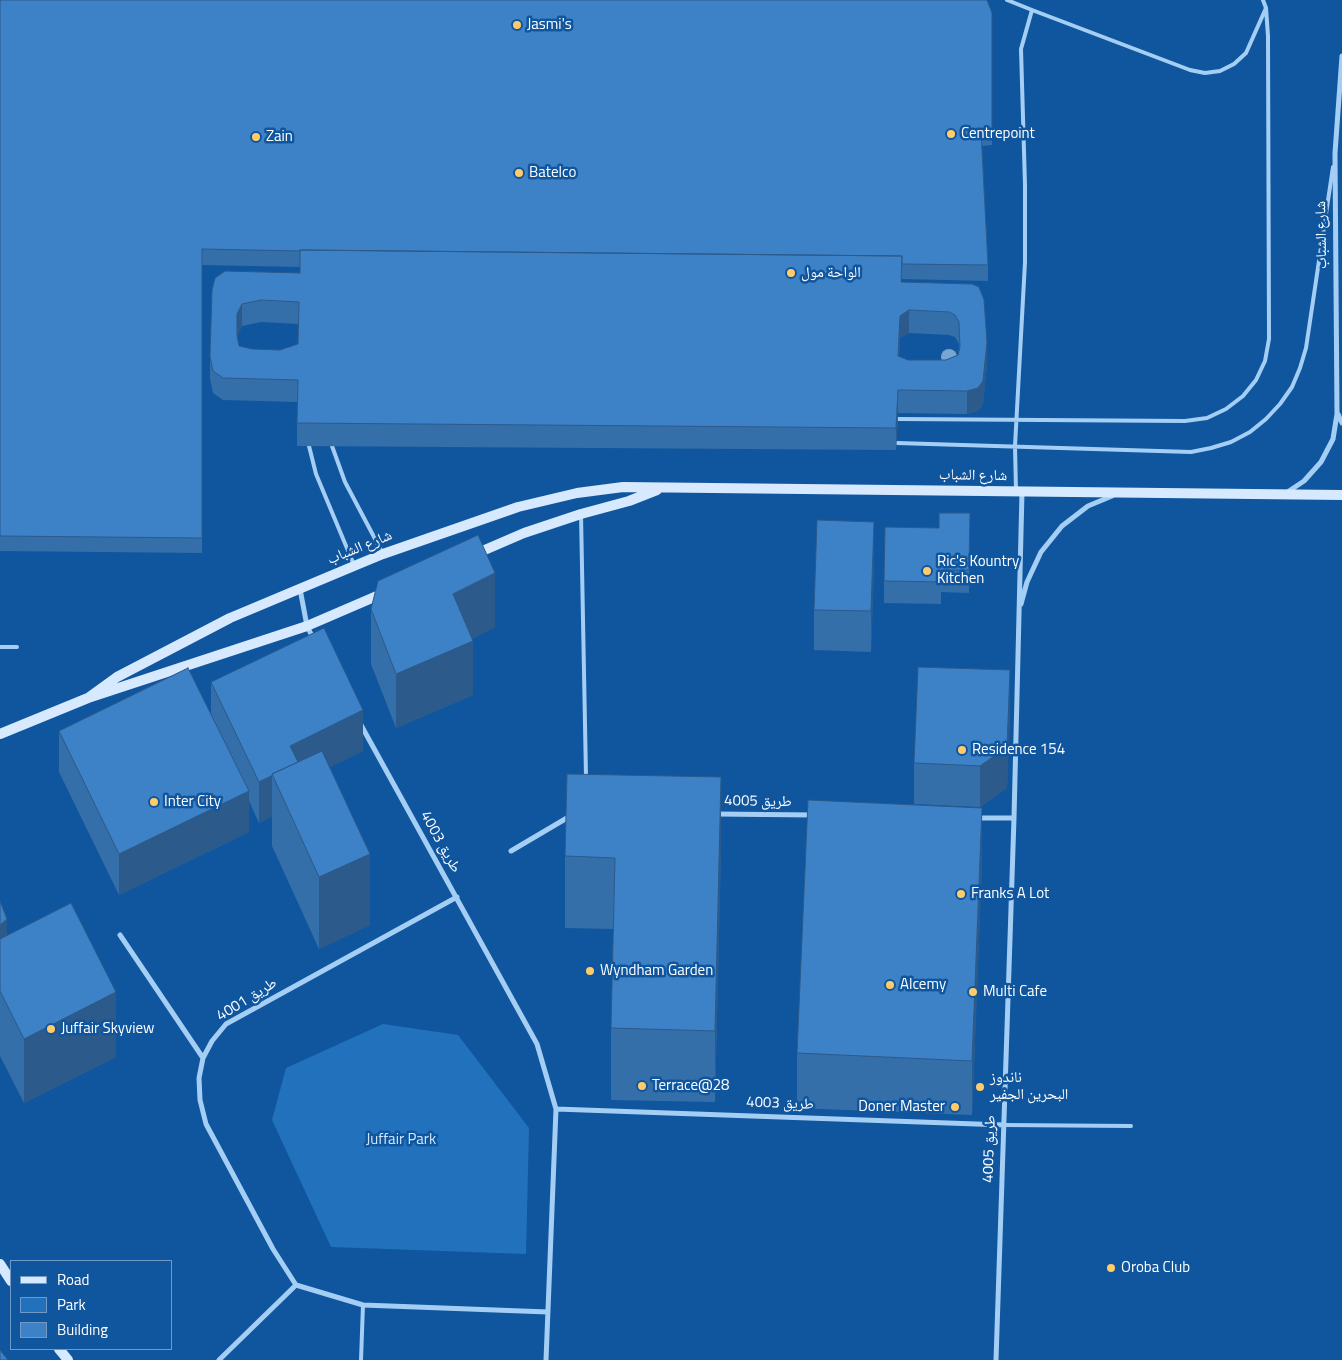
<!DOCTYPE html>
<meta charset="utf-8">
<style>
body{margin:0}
#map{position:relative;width:1342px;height:1360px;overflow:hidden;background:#10569e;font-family:"Titillium Web",sans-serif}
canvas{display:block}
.legend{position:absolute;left:10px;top:1260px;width:162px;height:90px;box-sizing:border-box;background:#10569e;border:1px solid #709ac5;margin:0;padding:6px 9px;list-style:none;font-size:15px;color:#fff}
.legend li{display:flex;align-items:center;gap:10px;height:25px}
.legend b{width:25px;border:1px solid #709ac5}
</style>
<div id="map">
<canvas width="1342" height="1360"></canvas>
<ul class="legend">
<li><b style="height:6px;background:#d6e9fe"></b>Road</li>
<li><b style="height:14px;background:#2271bc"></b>Park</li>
<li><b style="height:14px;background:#3d81c6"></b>Building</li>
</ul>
</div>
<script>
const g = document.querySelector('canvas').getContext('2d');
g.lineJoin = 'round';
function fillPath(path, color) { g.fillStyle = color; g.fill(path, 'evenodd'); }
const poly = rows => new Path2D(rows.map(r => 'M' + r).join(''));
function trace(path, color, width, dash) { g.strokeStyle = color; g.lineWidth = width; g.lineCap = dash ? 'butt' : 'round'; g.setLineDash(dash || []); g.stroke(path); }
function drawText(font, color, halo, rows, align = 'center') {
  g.font = font + ' "Titillium Web","Noto Naskh Arabic",sans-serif'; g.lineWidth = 5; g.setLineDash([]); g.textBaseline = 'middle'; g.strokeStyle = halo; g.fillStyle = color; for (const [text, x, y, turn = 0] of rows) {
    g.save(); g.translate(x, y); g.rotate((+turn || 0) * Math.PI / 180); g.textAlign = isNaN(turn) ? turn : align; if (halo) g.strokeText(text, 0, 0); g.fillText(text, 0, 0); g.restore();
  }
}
const green = poly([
 [383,1024,458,1035,529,1128,526,1254,331,1247,272,1120,286,1068]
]);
const lane = poly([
 [1007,0,1032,10],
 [898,419,1185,421,1207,418,1226,409,1243,396,1256,380,1265,361,1269,339,1268,36,1266,8,1263,0],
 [897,443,1191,452,1211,448,1231,442,1250,432,1266,419,1280,404,1292,387,1300,368,1306,348,1333,167],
 [309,446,316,474,354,565],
 [332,446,345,482,383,554],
 [1016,491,1015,446,1025,262,1025,185,1021,49,1032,10,1190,70,1205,73,1220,71,1234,64,1246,53,1266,8],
 [581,514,586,777],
 [0,647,17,647],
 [1004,1125,1131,1126],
 [361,1360,363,1305]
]);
const street = poly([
 [1338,414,1342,423],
 [1286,493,1304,481,1321,462,1333,439,1337,414,1335,153,1342,56],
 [300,589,307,626,313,638],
 [1021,604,1027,582,1041,552,1062,526,1088,506,1112,496],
 [361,725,537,1044,556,1109,546,1360],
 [715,814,814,815],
 [977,818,1014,818],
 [511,851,572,815],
 [457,897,226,1024,212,1041,203,1058,199,1078,200,1100,206,1124,273,1249,296,1285,363,1305,548,1312],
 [120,935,203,1058],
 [556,1109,1004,1125],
 [219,1360,296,1285],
 [996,1360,1014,818,1022,492]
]);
const secondary = poly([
 [473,555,524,533,581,514,629,501,657,490],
 [88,698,117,677,230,618,354,566,383,554,518,507,577,493,623,487,1342,495],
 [0,734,88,698,307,626,386,592],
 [0,1264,11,1281],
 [59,1349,68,1360]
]);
const trees = [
 [949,357]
];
const wall = poly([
 [0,0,992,13,992,145,982,146,988,265,988,281,902,279,901,282,972,284,987,364,983,404,978,411,967,414,898,413,896,450,297,446,297,402,223,400,213,393,210,379,210,357,212,290,300,273,300,267,202,265,202,553,0,551],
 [261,322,299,324,298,344,280,350,252,349,239,346,237,336,242,326],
 [909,333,949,335,955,337,959,344,959,348,958,355,946,360,908,360,899,356,900,338],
 [970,513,969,593,941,592,941,604,884,603,884,581,939,528],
 [874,563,871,652,814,650,814,610],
 [371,609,495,627,472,639,473,695,396,728,371,664],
 [211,682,363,751,330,767,370,925,319,949,272,846,272,816,259,823,249,801,249,832,119,895,59,772,59,731,211,715],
 [1010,711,1007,788,980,807,914,804,914,763],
 [721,849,715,1102,611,1100,611,1028,614,929,565,928,565,856],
 [982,862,972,1115,797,1108,797,1053],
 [0,901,7,935,116,1057,24,1103,0,1056]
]);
const shadedWall = poly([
 [242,304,242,326,237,337,237,314],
 [909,310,909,333,900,338,898,378,900,316],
 [987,342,987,364,983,404,978,411,967,414,967,391],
 [898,390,898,413,896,450,896,428],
 [874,522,874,563,871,652,871,611],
 [495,573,495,627,453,649,453,594],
 [473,641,473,695,396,728,396,674],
 [1010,670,1010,711,1007,788,980,807,980,766],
 [363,710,363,751,298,783,290,746],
 [272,775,272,816,259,823,259,782],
 [721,777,721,849,715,1102,715,1031],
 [249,791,249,832,119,895,119,854],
 [982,808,982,862,972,1115,972,1061],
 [370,854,370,925,319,949,319,877],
 [7,919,7,974,0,979,0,925],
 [116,992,116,1057,24,1103,24,1039]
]);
const building = poly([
 [0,0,987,0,992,13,992,129,981,131,988,265,902,264,902,256,300,250,300,251,202,249,202,538,0,536,0,0],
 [300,250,902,256,901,282,972,284,979,287,984,300,987,342,983,381,978,388,967,391,898,390,896,428,297,423,298,380,223,378,213,371,210,357,212,290,215,278,225,271,300,273,300,250],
 [261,300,299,302,298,344,280,350,252,349,239,346,237,336,237,314,242,304,261,300],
 [909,310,949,312,955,315,959,322,960,347,958,355,946,360,908,360,898,356,900,316,909,310],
 [939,513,970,513,969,570,941,570,941,582,884,581,885,527,939,528,939,513],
 [817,520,874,522,871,611,814,610,817,520],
 [478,535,495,573,453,594,473,641,396,674,371,609,378,581,478,535],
 [324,628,363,710,290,746,298,762,272,774,273,775,259,782,211,682,324,628],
 [918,667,1010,670,1007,747,980,766,914,763,918,667],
 [188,668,249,791,119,854,59,731,188,668],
 [322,751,370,854,319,877,272,774,322,751],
 [567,774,721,777,715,1031,611,1028,615,858,565,856,567,774],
 [808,800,982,808,972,1061,797,1053,808,800],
 [0,901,7,919,0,925,0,901],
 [71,903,116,992,24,1039,0,991,0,939,71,903],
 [0,1350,8,1360,0,1360,0,1350]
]);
const markers = [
 [517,25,5,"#ffcc69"],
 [951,134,5,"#ffcc69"],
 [256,137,5,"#ffcc69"],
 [519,173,5,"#ffcc69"],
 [791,273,5,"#ffcc69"],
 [927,571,5,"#ffcc69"],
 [962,750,5,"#ffcc69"],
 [154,802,5,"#ffcc69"],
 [961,894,5,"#ffcc69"],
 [590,971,5,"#ffcc69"],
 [890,985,5,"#ffcc69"],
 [973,992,5,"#ffcc69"],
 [51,1029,5,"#ffcc69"],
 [642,1086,5,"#ffcc69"],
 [980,1087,5,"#ffcc69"],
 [955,1107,5,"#ffcc69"],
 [1111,1268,5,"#ffcc69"]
];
const poiNames = [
 ["Jasmi's",527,25],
 ["Centrepoint",961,134],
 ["Zain",266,137],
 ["Batelco",529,173],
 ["الواحة مول",801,273],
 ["Ric's Kountry",937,562],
 ["Kitchen",937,579],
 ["Residence 154",972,750],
 ["Inter City",164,802],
 ["Franks A Lot",971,894],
 ["Wyndham Garden",600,971],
 ["Alcemy",900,985],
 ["Multi Cafe",983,992],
 ["Juffair Skyview",61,1029],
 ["ناندوز",990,1078],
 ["البحرين الجفير",990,1095],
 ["Terrace@28",652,1086],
 ["Doner Master",945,1107,"right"],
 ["Oroba Club",1121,1268]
];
const streetNames = [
 ["شارع الشباب",1322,235,-91],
 ["شارع الشباب",973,476,1],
 ["شارع الشباب",360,548,-22],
 ["طريق 4005",758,802,1],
 ["طريق 4003",440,842,61],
 ["طريق 4001",247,1000,-32],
 ["طريق 4003",780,1104,2],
 ["طريق 4005",990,1149,-88]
];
const parkNames = [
 ["Juffair Park",401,1140]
];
fillPath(green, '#2271bc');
trace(lane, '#a5cef5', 4);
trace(street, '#a5cef5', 5);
trace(secondary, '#d6e9fe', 10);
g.fillStyle = '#78a6d3';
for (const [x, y] of trees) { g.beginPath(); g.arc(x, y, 8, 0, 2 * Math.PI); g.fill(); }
fillPath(wall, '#346faa');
fillPath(shadedWall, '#2b5a8b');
fillPath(building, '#3d81c6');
trace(building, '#2b5a8b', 1);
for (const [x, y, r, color] of markers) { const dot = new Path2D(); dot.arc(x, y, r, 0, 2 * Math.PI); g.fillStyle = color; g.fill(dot); trace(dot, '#10569e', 2); }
drawText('15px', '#fff', '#10569e', poiNames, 'left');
drawText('15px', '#fff', '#10569e', streetNames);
drawText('15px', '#cee7fe', '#10569e', parkNames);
</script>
